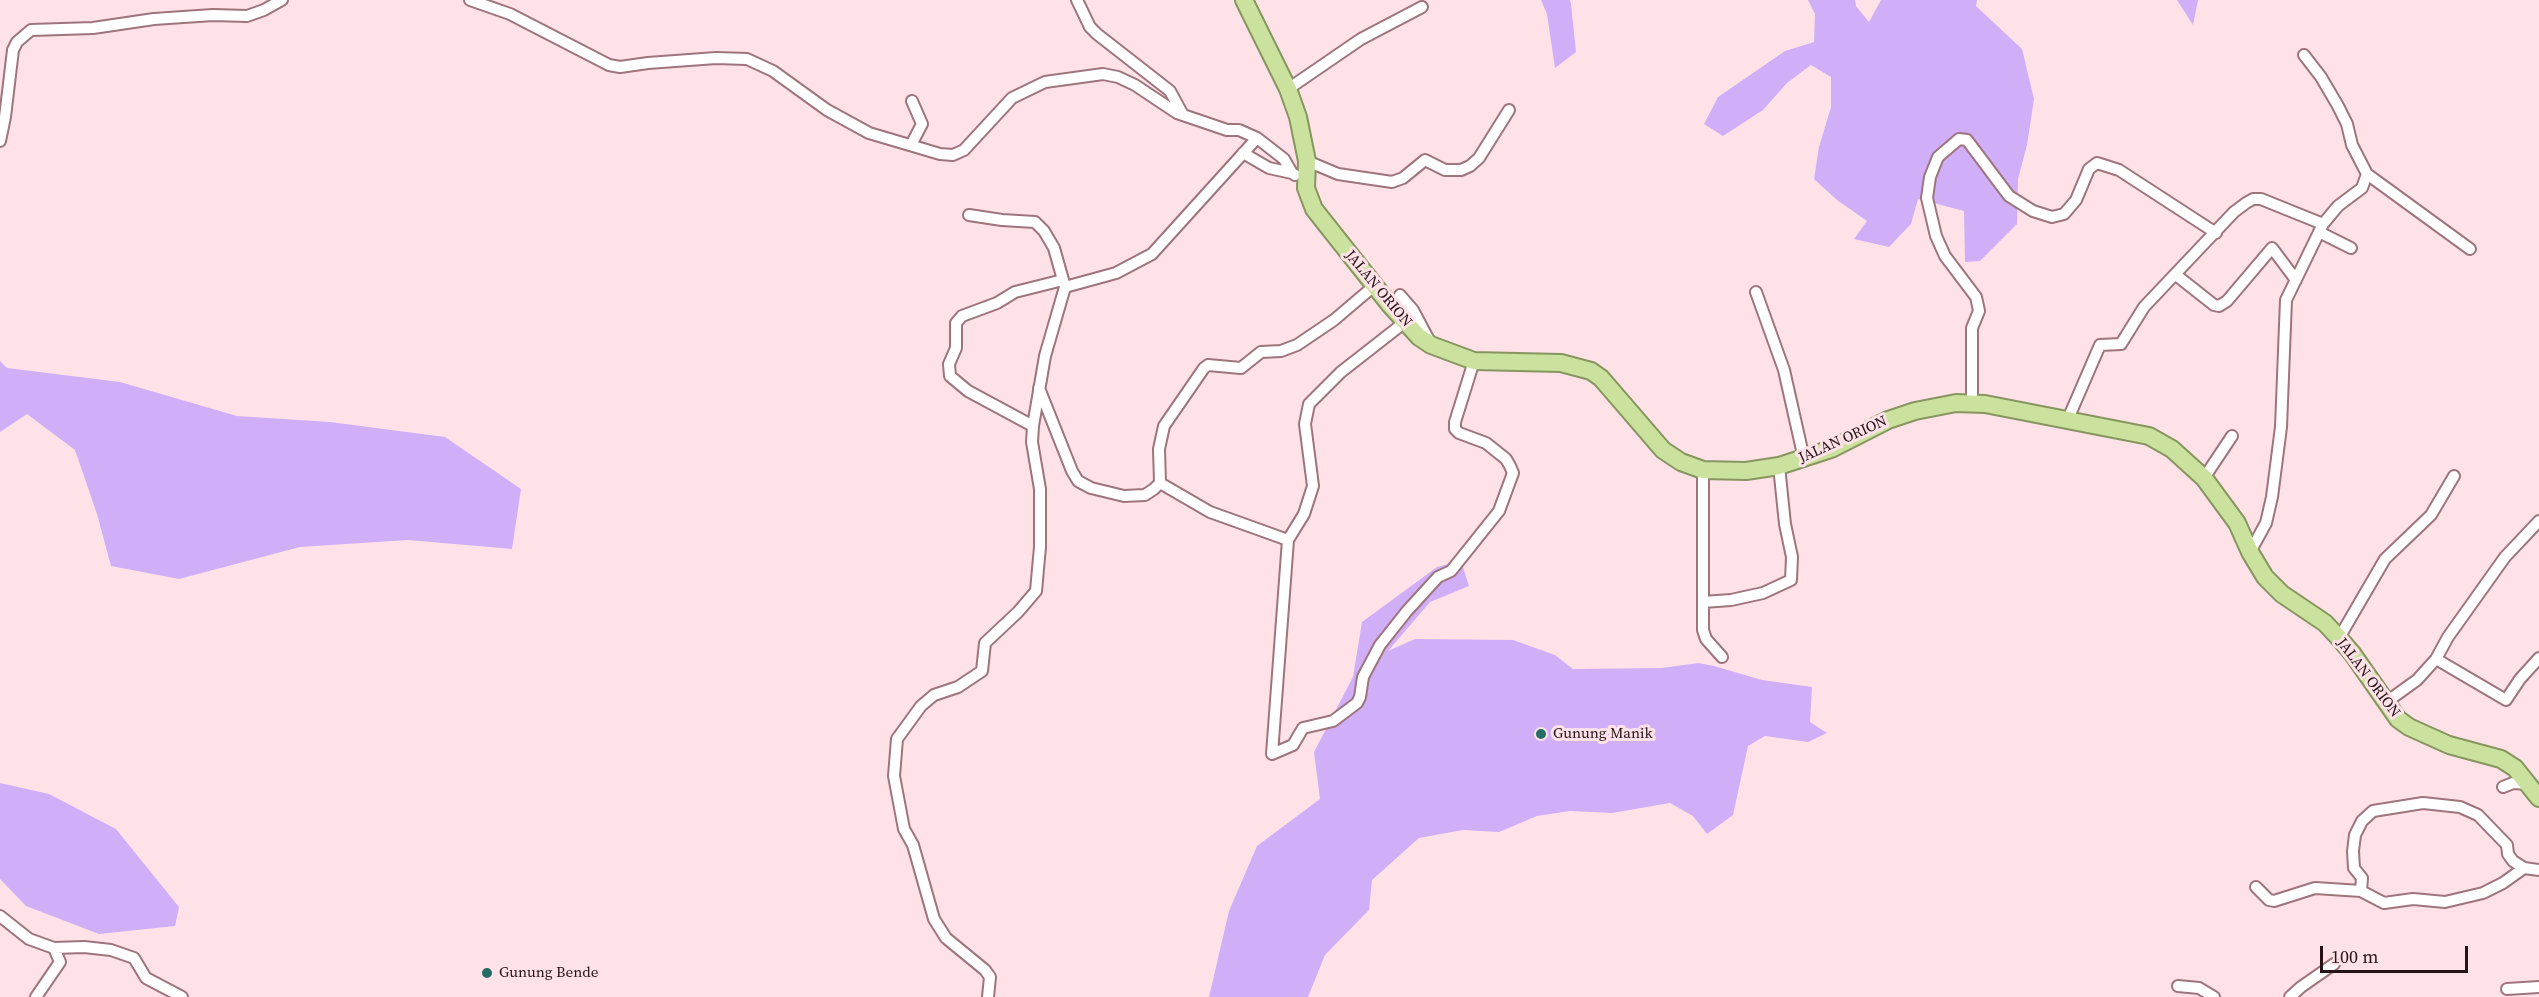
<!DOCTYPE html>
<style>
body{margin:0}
#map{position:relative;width:2539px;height:997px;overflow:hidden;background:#ffe2e7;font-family:"Source Serif 4",serif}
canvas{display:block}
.scale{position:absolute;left:2320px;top:946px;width:148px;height:27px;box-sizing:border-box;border:3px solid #241418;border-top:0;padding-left:8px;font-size:18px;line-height:21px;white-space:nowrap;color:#241418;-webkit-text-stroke:4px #ffe2e7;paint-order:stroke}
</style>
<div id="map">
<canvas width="2539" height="997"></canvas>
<div class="scale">100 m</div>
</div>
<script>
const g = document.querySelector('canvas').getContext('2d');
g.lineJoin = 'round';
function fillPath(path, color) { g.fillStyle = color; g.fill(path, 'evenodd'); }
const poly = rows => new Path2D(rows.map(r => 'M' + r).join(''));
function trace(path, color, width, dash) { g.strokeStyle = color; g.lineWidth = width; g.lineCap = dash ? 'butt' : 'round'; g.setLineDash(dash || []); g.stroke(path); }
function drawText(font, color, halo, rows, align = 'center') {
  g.font = font + ' "Source Serif 4",serif'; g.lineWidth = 6; g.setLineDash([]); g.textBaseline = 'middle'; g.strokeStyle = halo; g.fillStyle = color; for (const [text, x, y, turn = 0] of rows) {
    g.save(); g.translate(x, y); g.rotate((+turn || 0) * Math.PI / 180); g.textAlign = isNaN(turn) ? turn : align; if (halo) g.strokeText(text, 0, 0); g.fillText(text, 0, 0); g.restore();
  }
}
const green = poly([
 [1541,0,1570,0,1571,4,1576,52,1555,68,1547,14],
 [1808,0,1855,0,1856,6,1869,22,1881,0,1977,0,1976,6,2022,49,2034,99,2027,145,2018,179,2017,224,1980,261,1965,262,1964,211,1918,199,1911,224,1889,247,1854,239,1867,221,1837,200,1814,179,1819,147,1831,107,1831,77,1811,65,1787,83,1763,110,1723,136,1704,124,1718,97,1785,51,1814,42,1815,14],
 [2177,0,2198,0,2193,25],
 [0,361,7,368,120,382,237,416,330,422,445,437,521,489,512,549,408,540,300,547,179,579,111,566,97,514,75,450,27,414,0,432],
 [1461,561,1469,586,1430,602,1388,651,1415,639,1513,640,1555,655,1573,669,1662,668,1698,663,1714,666,1762,680,1812,687,1810,722,1827,733,1808,742,1765,736,1748,746,1733,815,1707,834,1693,816,1670,803,1612,813,1570,811,1537,816,1499,832,1463,830,1419,838,1372,880,1369,910,1325,955,1308,997,1209,997,1229,911,1257,846,1320,799,1314,752,1353,677,1362,622,1437,567],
 [0,783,49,794,116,829,179,907,175,926,99,934,26,906,0,879]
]);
const minor = poly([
 [470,0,510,14,609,65,620,67,648,63,716,58,747,59,773,71,827,110,869,133,940,154,953,155,964,150,1012,98,1045,82,1103,74,1118,77,1135,85,1177,113,1227,130,1239,130,1257,138,1284,159,1292,173],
 [1077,0,1090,27,1097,34,1170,91,1183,115],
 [2304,55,2321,77,2338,106,2347,124,2352,145,2367,174,2470,249],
 [1288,89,1361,39,1422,7],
 [0,141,5,117,13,50,17,42,31,30,93,28,154,19,213,15,247,16,264,10,282,0],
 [911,145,922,124,912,101],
 [1243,153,1269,168,1292,173,1295,175],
 [1307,161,1338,174,1392,182,1403,178,1425,160,1445,170,1461,170,1470,166,1479,158,1509,110],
 [969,215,1002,220,1035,222,1044,231,1054,248,1065,287],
 [2319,232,2351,248],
 [2176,275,2214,305,2219,306,2227,301,2272,248,2296,280],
 [1756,292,1784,370,1804,459],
 [1400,295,1413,310,1430,342],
 [1405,322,1341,372,1309,404,1305,424,1313,486,1304,514,1288,540,1272,754,1293,745,1303,728,1333,721,1357,703,1360,697,1363,677,1380,645,1407,611,1438,577,1451,571,1499,511,1513,473,1510,466,1506,459,1486,443,1459,433,1455,429,1455,422,1474,361],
 [1039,388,1072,471,1078,481,1091,488,1124,496,1145,495,1154,489,1160,483,1159,449,1164,426,1204,368,1208,365,1241,368,1261,352,1281,351,1297,345,1334,320,1374,286],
 [1972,403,1972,328,1979,311,1978,306,1976,297,1945,256,1936,236,1927,198,1930,177,1938,157,1959,139,1967,140,2009,196,2033,211,2052,217,2064,214,2076,200,2089,169,2097,163,2119,170,2216,233],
 [2068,419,2100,345,2121,344,2144,307,2234,212,2246,203,2253,199,2261,199,2323,224],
 [1033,426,968,391,950,376,949,364,956,348,956,323,962,316,997,303,1015,292,1063,280],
 [1703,470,1703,630,1706,639,1722,657],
 [2204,478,2232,436],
 [1160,483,1210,512,1288,540],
 [2250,552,2266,523,2272,497,2281,427,2286,300,2323,224,2338,206,2362,188,2367,174],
 [1703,602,1731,600,1763,593,1791,580,1792,557,1785,524,1779,466],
 [2339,638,2385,559,2431,515,2454,476],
 [2436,659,2506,700,2520,679,2539,658],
 [2385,703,2417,680,2436,659,2448,637,2505,557,2539,521],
 [2503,787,2513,783,2528,784],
 [2256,887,2269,900,2274,901,2315,888,2361,891,2384,903,2413,899,2445,902,2483,893,2503,883,2524,868],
 [2361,891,2362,878,2354,868,2353,851,2355,835,2362,821,2373,811,2423,803,2460,807,2478,815,2507,845,2508,854,2513,861,2524,868,2539,870],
 [0,916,29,939,54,948,84,947,111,950,134,958,146,978,182,997],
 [2178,986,2199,988,2214,997],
 [2507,989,2539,987],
 [36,997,60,962,54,948],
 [988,997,990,977,985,970,946,938,934,919,913,845,904,829,894,776,897,739,921,706,934,695,958,687,982,671,985,643,1018,612,1036,591,1040,547,1040,489,1032,442,1033,426,1045,356,1065,287,1116,273,1152,254,1257,138],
 [2290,997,2301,987,2334,964]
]);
const trunk = poly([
 [1244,0,1288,89,1298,117,1307,161,1306,188,1314,209,1390,305,1419,337,1431,345,1474,361,1561,363,1591,371,1601,378,1663,450,1681,462,1703,470,1746,471,1779,466,1831,449,1888,420,1915,411,1956,403,1985,404,2149,436,2172,449,2204,478,2237,523,2250,552,2265,577,2282,594,2325,623,2339,638,2352,653,2398,719,2409,727,2449,745,2501,759,2515,768,2539,798]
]);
const markers = [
 [1541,734,6,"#246c64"],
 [487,973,6,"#246c64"]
];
const streetNames = [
 ["JALAN ORION",1378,289,50],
 ["JALAN ORION",1843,440,-24],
 ["JALAN ORION",2368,678,53]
];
const poiNames = [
 ["Gunung Manik",1553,734],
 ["Gunung Bende",499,973]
];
fillPath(green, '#d0aff8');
trace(minor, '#9e747d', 14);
trace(trunk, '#879560', 20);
trace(minor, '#fff', 10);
trace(trunk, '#cae29e', 16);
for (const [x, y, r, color] of markers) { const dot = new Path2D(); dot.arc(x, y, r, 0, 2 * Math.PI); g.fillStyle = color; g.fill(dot); trace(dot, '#ffe2e7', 2); }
drawText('15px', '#241418', '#ffe2e7', streetNames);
drawText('15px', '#241418', '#ffe2e7', poiNames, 'left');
</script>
